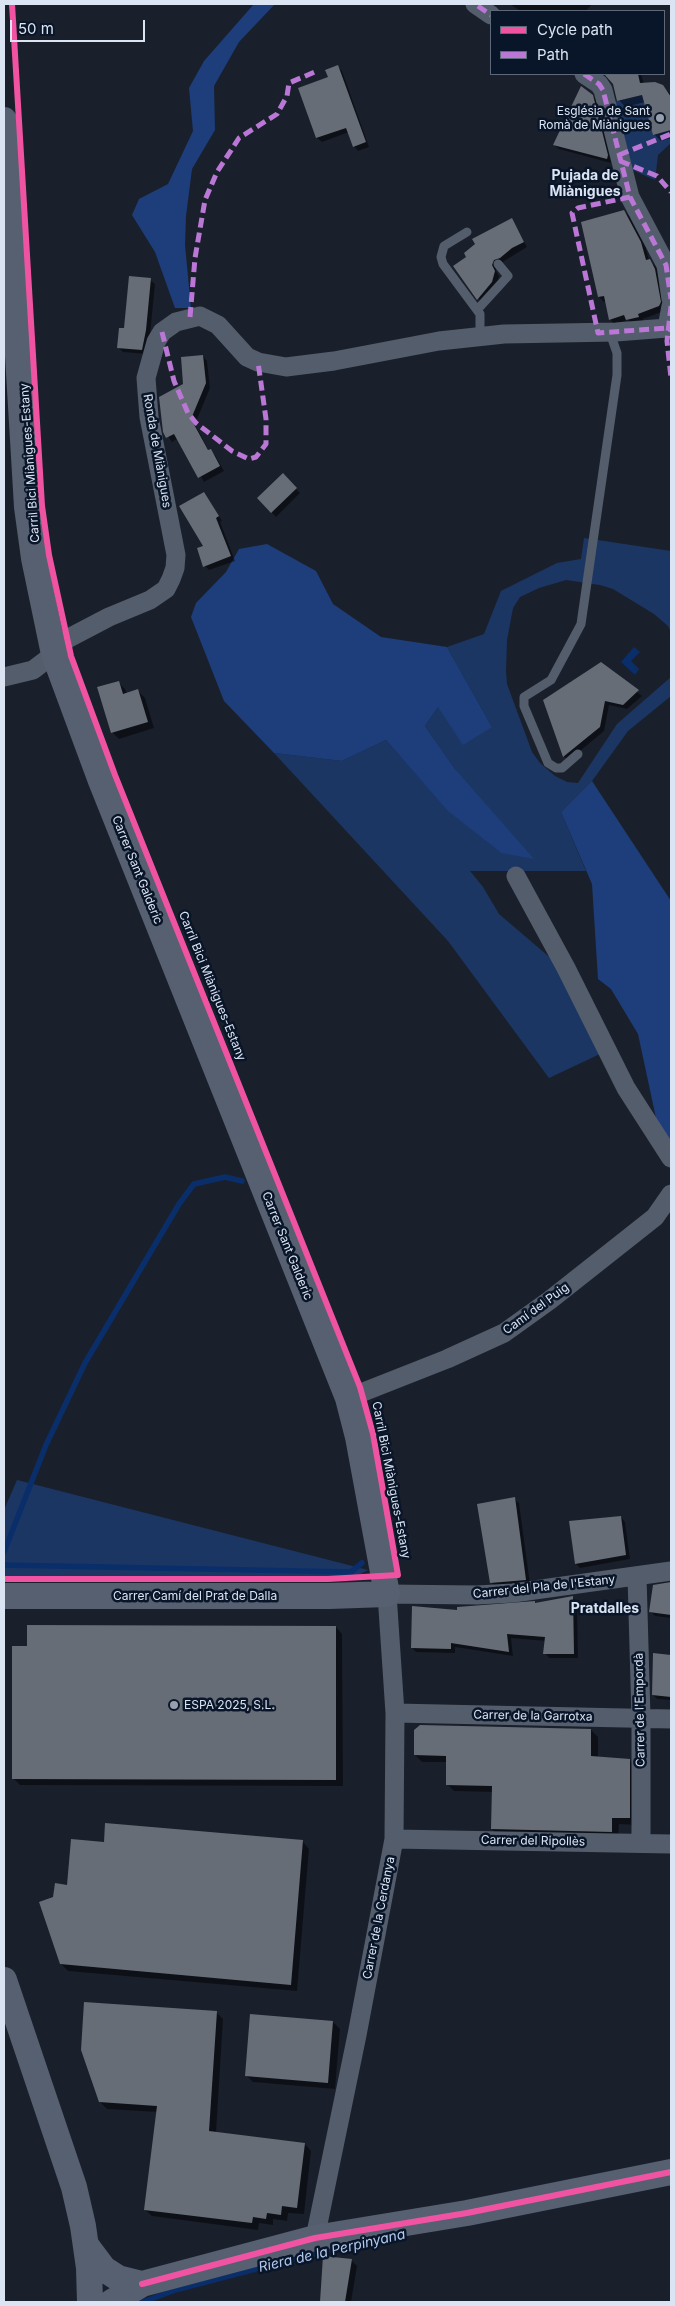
<!DOCTYPE html>
<meta charset="utf-8">
<style>
body{margin:0}
#map{position:relative;width:675px;height:2306px;overflow:hidden;background:#1a202b;font-family:Inter,sans-serif}
canvas{display:block}
.frame{position:absolute;inset:0;border:5px solid #dbe4f3;pointer-events:none}
.legend{position:absolute;left:490px;top:10px;width:175px;height:65px;box-sizing:border-box;background:#091528;border:1px solid #5d6879;margin:0;padding:6px 9px;list-style:none;font-size:15px;color:#dbe4f3}
.legend li{display:flex;align-items:center;gap:10px;height:25px}
.legend b{width:25px;border:1px solid #5d6879}
.scale{position:absolute;left:10px;top:20px;width:135px;height:22px;box-sizing:border-box;border:2px solid #dbe4f3;border-top:0;padding-left:6px;font-size:15px;line-height:18px;white-space:nowrap;color:#dbe4f3;-webkit-text-stroke:4px #091528;paint-order:stroke}
</style>
<div id="map">
<canvas width="675" height="2306"></canvas>
<div class="frame"></div>
<ul class="legend">
<li><b style="height:6px;background:#f153a3"></b>Cycle path</li>
<li><b style="height:6px;background:#ba77d6"></b>Path</li>
</ul>
<div class="scale">50 m</div>
</div>
<script>
const g = document.querySelector('canvas').getContext('2d');
g.lineJoin = 'round';
function fillPath(path, color) { g.fillStyle = color; g.fill(path, 'evenodd'); }
const poly = rows => new Path2D(rows.map(r => 'M' + r).join(''));
function trace(path, color, width, dash) { g.strokeStyle = color; g.lineWidth = width; g.lineCap = dash ? 'butt' : 'round'; g.setLineDash(dash || []); g.stroke(path); }
function drawText(font, color, halo, rows, align = 'center') {
  g.font = font + ' Inter,sans-serif'; g.lineWidth = 5; g.setLineDash([]); g.textBaseline = 'middle'; g.strokeStyle = halo; g.fillStyle = color; for (const [text, x, y, turn = 0] of rows) {
    g.save(); g.translate(x, y); g.rotate((+turn || 0) * Math.PI / 180); g.textAlign = isNaN(turn) ? turn : align; if (halo) g.strokeText(text, 0, 0); g.fillText(text, 0, 0); g.restore();
  }
}
const green = poly([
 [642,95,653,134,671,130,671,143,658,155,655,180,626,167,609,103],
 [584,538,671,551,671,632,668,626,654,614,613,589,600,585,566,580,539,588,520,597,513,608,507,640,506,671,507,684,532,752,540,763,555,776,567,782,578,783,617,724,671,677,671,696,628,731,592,781,561,812,586,871,470,871,483,887,499,914,554,961,600,1054,549,1078,448,941,274,753,342,761,386,740,449,811,501,853,455,769,425,726,438,707,492,727,447,647,484,634,501,591,557,563,581,559],
 [17,1480,368,1570,352,1579,4,1578,4,1510]
]);
const forest = poly([
 [254,4,275,4,239,42,214,86,215,130,192,169,186,216,185,245,191,308,175,308,155,252,132,215,139,199,168,184,193,131,189,88,204,61],
 [267,544,316,571,333,604,381,637,447,647,492,727,463,745,438,707,425,726,455,769,534,859,501,853,448,811,386,740,342,761,274,753,224,701,191,617,196,603,226,572,239,549],
 [592,781,671,901,671,1158,659,1132,638,1034,611,989,598,979,592,884,561,812]
]);
const water = poly([
 [634,647,640,652,631,661,639,669,635,675,621,662]
]);
const shadow = poly([
 [510,4,592,4,586,11,520,11],
 [337,66,342,71,369,147,358,151,354,146,349,132,322,142,317,138,299,88,329,78],
 [604,74,641,74,644,84,662,86,671,94,671,138,661,141,654,134,645,102,625,107,619,100,613,83],
 [592,96,597,100,611,163,559,149,554,145],
 [624,212,629,216,646,248,649,261,655,266,660,275,664,311,643,319,643,321,632,324,628,320,614,324,610,319,606,301,604,302,599,297],
 [512,220,527,247,496,266,496,271,499,276,496,287,482,303,455,266],
 [150,280,155,284,150,335,146,354,123,352,118,347],
 [203,356,207,361,210,388,195,424,209,451,215,455,224,471,204,482,178,438,172,442,165,432,184,385],
 [283,475,300,493,276,517,258,498],
 [204,493,222,521,220,522,235,561,209,570,205,566],
 [601,664,642,696,627,709,609,705,604,731,568,761,564,756,544,700],
 [118,682,125,689,127,694,138,691,145,698,154,728,119,739,112,732],
 [514,1499,519,1503,530,1584,496,1587,491,1582],
 [621,1517,625,1522,630,1559,580,1568,576,1564],
 [671,1582,671,1618,655,1616,651,1612,654,1586],
 [572,1597,577,1602,578,1658,549,1658,545,1653,546,1641,511,1638,513,1656,455,1647,455,1653,416,1652,412,1648,458,1612,536,1604],
 [336,1627,342,1634,343,1786,20,1785,13,1778],
 [654,1654,671,1657,671,1700,657,1699,653,1695],
 [591,1730,598,1737,598,1758,629,1760,636,1767,636,1825,619,1824,618,1838,499,1836,492,1829,493,1792,454,1791,447,1784,448,1762,422,1762,415,1755],
 [303,1842,309,1849,297,1991,68,1971,61,1964,54,1898,68,1886],
 [216,2012,223,2019,216,2133,305,2144,311,2151,304,2214,288,2213,287,2221,273,2219,273,2225,259,2223,258,2230,152,2216,145,2210,157,2112,107,2109,100,2102],
 [333,2022,340,2029,335,2089,253,2082,246,2075],
 [324,2258,351,2260,357,2266,351,2302,321,2302]
]);
const stream = poly([
 [4,1552,46,1445,85,1363,179,1204,194,1184,225,1177,242,1181],
 [4,1565,351,1572,362,1563],
 [143,2302,175,2290,340,2247]
]);
const building = poly([
 [338,65,366,142,353,147,346,128,316,138,298,88,328,77,325,70],
 [604,74,638,74,640,83,655,82,663,85,671,97,671,130,653,135,642,95,617,101,613,84],
 [581,86,593,95,608,155,607,159,553,145],
 [624,210,641,242,646,260,650,259,655,269,661,302,659,306,638,314,639,317,626,320,624,315,609,320,604,296,598,297,581,222],
 [512,218,524,242,512,248,500,258,494,260,492,265,495,271,492,282,477,300,453,266,466,257,464,253,475,244,472,239],
 [129,276,151,278,146,330,142,350,117,348,119,328,124,328],
 [203,355,206,383,191,419,208,450,211,449,220,466,198,478,174,434,166,438,163,432,159,397,183,384,181,357],
 [283,473,297,488,271,513,257,498],
 [204,492,219,516,216,518,231,556,203,567,197,548,203,546,179,506],
 [601,662,639,690,623,705,605,701,600,727,563,757,543,700],
 [119,681,123,694,138,689,148,722,111,733,97,687],
 [515,1497,526,1580,490,1583,477,1504],
 [621,1516,626,1555,575,1564,569,1521],
 [671,1582,671,1615,649,1612,653,1585],
 [573,1596,574,1654,543,1654,545,1637,507,1634,509,1652,451,1643,451,1649,411,1648,412,1606,457,1610,457,1607,535,1601,535,1603],
 [27,1625,336,1626,336,1780,12,1779,12,1646,27,1646],
 [653,1653,671,1655,671,1697,652,1695],
 [420,1725,591,1729,591,1756,630,1759,630,1818,612,1818,612,1832,491,1829,492,1786,446,1785,446,1756,414,1755,414,1730],
 [105,1823,303,1840,291,1985,60,1964,39,1902,53,1897,55,1883,67,1885,71,1839,104,1842],
 [84,2002,217,2011,209,2131,305,2143,297,2208,282,2206,281,2215,267,2213,266,2219,253,2217,252,2223,144,2210,157,2106,99,2102,81,2050],
 [250,2014,333,2021,328,2083,245,2076],
 [323,2256,352,2259,345,2302,320,2302]
]);
const lane = poly([
 [467,232,444,246,441,257,443,264,480,314,480,336],
 [477,310,508,276,498,264],
 [578,754,562,768,556,768,548,763,524,706,524,697,551,680,581,624,617,375,617,353,610,333]
]);
const street = poly([
 [475,4,491,15],
 [584,74,599,84,603,90,630,197,666,265,671,299],
 [4,677,33,670,54,654,67,639,109,617,150,600,166,589,171,579,175,568,176,555,149,417,146,378,156,342,162,332,176,322,200,316,218,325,247,357,258,362,286,367,334,361,439,341,504,334,616,332,667,328,671,306],
 [516,876,566,968,626,1088,671,1158],
 [348,1398,447,1359,504,1333,550,1300,655,1217,671,1194],
 [637,1576,641,1718,641,1843],
 [395,1713,671,1719],
 [394,1839,671,1844],
 [315,2238,357,2035,394,1839,395,1713,387,1594,477,1595,513,1593,671,1571]
]);
const secondary = poly([
 [4,120,27,507,34,558,54,654,101,781,348,1398,358,1437,387,1594,329,1596,4,1596],
 [4,1980,74,2187,83,2226,89,2268,90,2302],
 [86,2245,104,2269,118,2278,142,2284],
 [112,2302,142,2284,315,2238,467,2213,671,2172]
]);
const quiet = poly([
 [478,6,491,15],
 [584,74,599,84,603,90,630,197,666,265,671,299],
 [619,155,671,134],
 [620,161,657,176,671,192],
 [630,197,578,208,572,213,598,333,667,328,671,330],
 [671,306,667,341,671,378],
 [190,317,195,258,205,200,217,172,239,138,277,114,287,96,289,83,317,71],
 [162,332,174,381,188,413,196,423,232,451,249,459,256,457,266,444,266,419,258,362]
]);
const cycleway = poly([
 [4,1579,328,1579,398,1575,373,1434,360,1387,115,775,71,656,49,555,42,506,12,4],
 [142,2284,315,2238,467,2213,671,2172]
]);
const markers = [
 [660,118,5,"#979fad"],
 [174,1705,5,"#979fad"]
];
const poiNames = [
 ["Església de Sant",650,111],
 ["Romà de Miànigues",650,125],
 ["ESPA 2025, S.L.",184,1705,"left"]
];
const streetNames = [
 ["Ronda de Miànigues",157,451,80],
 ["Carril Bici Miànigues-Estany",30,463,-94],
 ["Carrer Sant Galderic",137,870,68],
 ["Carril Bici Miànigues-Estany",212,986,68],
 ["Carrer Sant Galderic",287,1246,68],
 ["Camí del Puig",536,1309,-36],
 ["Carril Bici Miànigues-Estany",391,1480,79],
 ["Carrer del Pla de l'Estany",544,1587,-6],
 ["Carrer Camí del Prat de Dalla",195,1596],
 ["Carrer de l'Empordà",640,1710,-91],
 ["Carrer de la Garrotxa",533,1716,1],
 ["Carrer del Ripollès",533,1841,1],
 ["Carrer de la Cerdanya",379,1918,-79]
];
const neighbourhoodNames = [
 ["Pujada de",585,176],
 ["Miànigues",585,192],
 ["Pratdalles",605,1609]
];
const waterNames = [
 ["Riera de la Perpinyana",332,2251,-13]
];
fillPath(green, '#1c3664');
fillPath(forest, '#1d3e7a');
fillPath(water, '#0a2e6a');
fillPath(shadow, '#0007');
trace(stream, '#0a2e6a', 5.5);
fillPath(building, '#676d77');
trace(lane, '#545d6c', 9);
trace(street, '#545d6c', 19);
trace(secondary, '#566071', 26);
trace(quiet, '#ba77d6', 5, [10, 5]);
trace(cycleway, '#f153a3', 6);
for (const [x, y, r, color] of markers) { const dot = new Path2D(); dot.arc(x, y, r, 0, 2 * Math.PI); g.fillStyle = color; g.fill(dot); trace(dot, '#091528', 2); }
drawText('12px', '#dbe4f3', '#091528', poiNames, 'right');
drawText('12px', '#dbe4f3', '#091528', streetNames);
drawText('bold 14px', '#dbe4f3', '#091528', neighbourhoodNames);
drawText('italic 14px', '#b2caf0', '#091528', waterNames);
</script>
